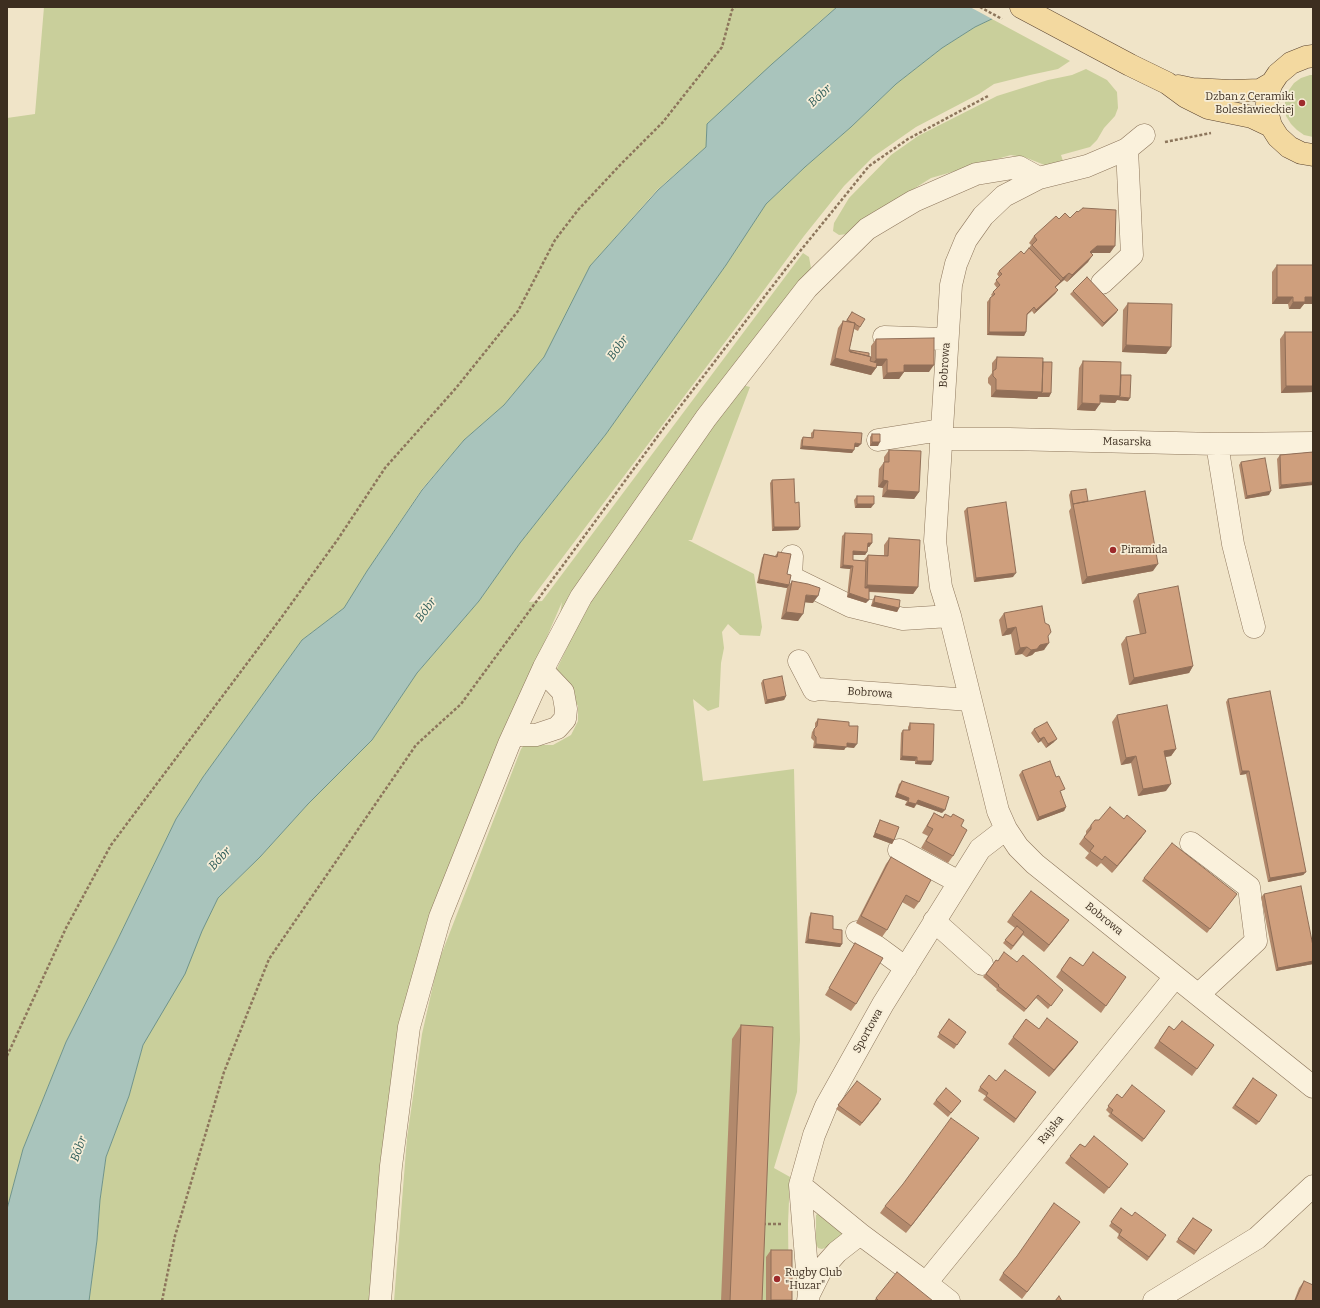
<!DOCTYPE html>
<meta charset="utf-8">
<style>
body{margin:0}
#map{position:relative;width:1320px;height:1308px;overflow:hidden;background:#f0e4c8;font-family:Bitter,serif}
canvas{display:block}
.frame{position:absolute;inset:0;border:8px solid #3d2e20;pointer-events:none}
</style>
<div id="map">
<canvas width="1320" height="1308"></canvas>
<div class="frame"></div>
</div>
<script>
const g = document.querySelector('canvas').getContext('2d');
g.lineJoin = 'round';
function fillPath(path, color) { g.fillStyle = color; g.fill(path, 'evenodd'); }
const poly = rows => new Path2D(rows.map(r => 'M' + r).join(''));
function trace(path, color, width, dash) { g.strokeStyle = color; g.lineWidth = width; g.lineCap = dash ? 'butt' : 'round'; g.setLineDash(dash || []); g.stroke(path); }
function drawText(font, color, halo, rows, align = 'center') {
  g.font = font + ' Bitter,serif'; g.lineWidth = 3.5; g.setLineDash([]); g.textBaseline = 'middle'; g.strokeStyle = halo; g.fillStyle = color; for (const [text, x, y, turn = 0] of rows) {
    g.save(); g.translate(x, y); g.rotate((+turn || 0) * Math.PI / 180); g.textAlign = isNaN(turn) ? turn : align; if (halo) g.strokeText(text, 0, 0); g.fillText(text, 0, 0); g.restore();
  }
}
const green = poly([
 [44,7,837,7,818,23,707,124,706,147,657,190,590,266,544,357,504,405,464,440,422,489,367,571,344,608,302,640,203,777,176,819,116,943,66,1042,23,1149,7,1209,7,118,35,114],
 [992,19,1070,61,1058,69,1030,75,994,84,979,94,916,127,873,157,844,186,804,236,747,313,529,602,542,601,803,253,809,257,811,268,700,412,560,614,562,602,456,847,438,896,409,1027,380,1301,89,1301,97,1240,100,1200,106,1157,129,1096,143,1045,218,898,260,857,308,804,372,740,417,673,479,601,520,543,606,434,726,265,766,204,805,167,851,127,896,84,942,48,975,27],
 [1086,69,1107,80,1117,92,1118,108,1115,116,1104,128,1097,140,1090,147,1061,155,1063,161,1047,166,1027,158,1011,155,931,178,896,200,847,234,839,235,833,231,834,223,849,198,891,155,918,136,997,96,1048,80,1072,75],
 [1310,75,1313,75,1313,137,1304,135,1297,130,1291,124,1286,116,1285,107,1285,98,1289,90,1294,83,1301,78],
 [742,385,750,387,692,540,688,540,754,574,762,627,760,636,740,635,728,624,722,632,724,648,721,663,719,707,708,711,693,699,703,781,794,769,800,1040,797,1092,774,1168,790,1177,788,1224,789,1301,394,1301,407,1138,422,1034,438,963,521,749,527,741,534,745,553,745,571,735,578,721,578,706,554,675,590,599],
 [819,1213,842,1231,842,1235,827,1247,822,1249,818,1248,816,1244,816,1215]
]);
const water = poly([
 [837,7,1017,7,975,27,942,48,896,84,851,127,805,167,766,204,726,265,606,434,520,543,479,601,417,673,372,740,308,804,260,857,218,898,202,931,185,974,143,1045,129,1096,106,1157,100,1200,97,1240,89,1301,7,1301,7,1209,23,1149,66,1042,116,943,176,819,203,777,302,640,344,608,367,571,422,490,464,440,504,405,544,357,590,266,658,190,706,147,707,124,772,64,837,7]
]);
const pier = poly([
 [970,7,1019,7,1018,9,994,20]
]);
const path = poly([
 [980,7,1002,19],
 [1165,142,1211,133],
 [7,1056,66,928,111,845,281,618,338,539,385,468,456,388,518,311,555,240,578,210,621,164,663,122,722,47,732,10,735,7],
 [763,1224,782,1224],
 [162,1301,175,1236,224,1072,269,959,416,745,461,704,666,425,788,266,844,197,869,166,908,139,988,96]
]);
const minor = poly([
 [1144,135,1127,149,1087,166,1039,178,1004,196,983,216,966,240,956,264,951,285,935,541,941,587,950,616,998,811,1006,829,1018,847,1035,864,1313,1087],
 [1102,283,1132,255,1127,149],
 [884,337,943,339],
 [941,439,1009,439,1217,444,1313,443],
 [878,440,941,430],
 [1217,444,1233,544,1254,627],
 [792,556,791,577,850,606,903,619,950,616],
 [799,661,814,690,818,689,970,700],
 [514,735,536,735,557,728,565,719,566,709,563,692,543,671],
 [1191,843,1249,887,1256,941,1199,994],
 [899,850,959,882],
 [934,921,982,964],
 [857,932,906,968],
 [800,1185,860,1234],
 [926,1283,949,1301],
 [809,1294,800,1185,814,1135,826,1106,883,1004,980,849,1006,829],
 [380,1301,391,1166,409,1027,440,917,509,744,544,667,581,597,706,418,807,288,867,229,914,201,976,174,1019,167,1039,178],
 [808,1301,809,1294,821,1270,837,1252,860,1234,926,1283,1175,977],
 [1154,1301,1257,1238,1313,1186]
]);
const major = poly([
 [1021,7,1130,65,1167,83,1186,97,1208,108,1252,117,1271,126],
 [1313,56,1306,57,1291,63,1278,74,1272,83,1268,93,1267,104,1268,115,1271,126,1278,137,1289,147,1301,153,1313,155],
 [1178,86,1192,89,1231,91,1260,90,1272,83]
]);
const wall = poly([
 [1070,218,1110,253,1092,253,1091,254,1088,262,1067,282,1064,280,1058,285,1055,288,1058,290,1055,294,1034,314,1032,311,1027,315,1026,332,1024,336,987,335,987,302,992,296,991,295,993,292,997,288,994,284,999,277,997,274,999,271,1024,254,1029,248,1031,245,1029,243,1034,236,1059,219],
 [1277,265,1313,265,1313,304,1304,304,1300,309,1289,309,1288,304,1272,304,1272,272],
 [1073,291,1118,310,1116,313,1102,327,1070,294],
 [1128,303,1171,347,1166,354,1122,352,1123,310],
 [852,312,860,327,858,331,854,329,849,351,849,352,850,350,871,357,871,346,876,339,929,372,904,372,899,379,883,379,882,366,877,366,876,368,871,375,830,365,838,328,843,321,846,321],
 [1285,332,1313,392,1281,393,1280,339],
 [997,357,1043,362,1051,393,1049,397,1038,397,1037,399,991,397,991,386,988,383,988,378,992,373,992,363],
 [1083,361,1121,375,1130,398,1128,401,1117,400,1115,403,1100,402,1095,411,1077,410,1079,368],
 [814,430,858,447,854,447,852,453,800,449,801,440,803,437,811,437,811,433],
 [872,434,878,446,870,446,870,437],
 [889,450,919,492,914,499,882,497,883,488,878,487,879,469,884,462,884,457],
 [1313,452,1279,489,1277,459,1280,455],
 [1241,462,1269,495,1245,499,1239,465],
 [772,480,795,503,800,527,798,530,772,531,770,483],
 [1071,491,1088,501,1153,571,1082,584,1069,511,1071,508,1069,495],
 [857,496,871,508,855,508,854,500],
 [967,508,1013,577,974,582,964,511],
 [845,533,872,543,869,547,868,547,867,552,865,555,853,555,853,560,864,560,868,555,884,555,884,545,889,538,918,587,913,594,869,592,866,603,847,597,850,569,840,568,842,536],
 [778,552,787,574,789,585,792,581,813,603,805,602,798,621,781,619,787,588,757,583,762,558,764,554,775,556],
 [1138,594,1193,666,1189,673,1129,685,1121,644,1126,637,1140,635,1133,601],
 [875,596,899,608,897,612,871,606,873,599],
 [1004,613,1048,636,1044,650,1035,652,1032,655,1026,657,1022,654,1015,655,1011,634,1002,636,999,620],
 [763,680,786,696,784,700,765,704,761,683],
 [1228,699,1306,872,1303,875,1268,882,1246,774,1240,775,1226,702],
 [1117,715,1176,749,1171,756,1165,757,1166,791,1138,796,1131,763,1121,765,1112,722],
 [818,719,849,726,854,748,846,747,844,750,813,748,814,741,811,738,812,732,815,728,815,723],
 [910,723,931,765,915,764,915,761,900,760,901,733,903,730,908,730,908,727],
 [1034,729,1054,742,1046,748,1041,741,1038,743,1031,733],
 [1022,771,1062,793,1061,793,1066,807,1064,811,1037,821,1019,775],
 [902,781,942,813,917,804,914,808,905,805,907,801,895,797,899,784],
 [934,813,943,817,945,814,961,826,953,856,948,863,921,848,928,836,922,833],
 [1124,819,1146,831,1141,838,1112,873,1101,863,1097,867,1085,858,1089,853,1079,844,1086,834,1086,831,1091,825,1099,820],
 [880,820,894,840,892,844,873,837,878,824],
 [891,857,919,902,914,909,902,902,887,930,882,937,856,923,886,864],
 [1144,878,1237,894,1207,933,1142,881],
 [1264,894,1313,946,1313,964,1276,971,1261,897],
 [811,913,833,929,842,944,840,947,805,943,809,917],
 [1012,915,1069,920,1044,952,1023,935,1011,950,1003,943,1015,928,1007,922],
 [855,943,856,1004,851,1011,825,995,851,950],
 [1070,957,1083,966,1126,977,1101,1013,1056,977],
 [996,960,998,961,1017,962,1063,990,1048,1009,1036,998,1024,1012,996,990,997,989,983,977],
 [949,1019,966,1032,954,1049,937,1037],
 [1026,1019,1039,1029,1078,1042,1073,1049,1049,1077,1008,1044],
 [741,1025,762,1301,721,1301,732,1039],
 [1169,1026,1174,1030,1214,1045,1192,1076,1154,1048],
 [1253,1078,1259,1122,1256,1125,1232,1108],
 [857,1081,879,1103,860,1126,836,1109],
 [996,1081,1036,1092,1014,1123,983,1100,986,1096,978,1091,980,1087],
 [1117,1094,1122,1098,1165,1111,1142,1142,1108,1116,1110,1114,1106,1110],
 [936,1100,961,1101,948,1117,933,1104],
 [1080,1144,1085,1147,1128,1164,1104,1194,1065,1163],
 [974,1145,906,1233,880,1213,885,1206],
 [1121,1208,1164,1239,1147,1261,1117,1238,1119,1234,1109,1226],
 [1193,1218,1212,1230,1194,1255,1176,1242],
 [1080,1222,1022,1299,999,1280,1003,1273],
 [771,1250,792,1300,792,1301,766,1301,766,1257],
 [1304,1281,1313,1301,1294,1301,1299,1288],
 [876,1298,933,1301,874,1301]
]);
const shadedWall = poly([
 [1097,246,1115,246,1110,253,1092,253,1085,259,1090,252],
 [1093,255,1088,262,1067,282,1072,275],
 [1069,273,1064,280,1052,290,1063,278],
 [1058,290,1055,294,1034,314,1036,310],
 [1277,297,1293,297,1288,304,1272,304],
 [1305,297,1313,297,1313,304,1304,304,1300,309,1289,309,1293,302],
 [1118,310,1116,313,1102,327,1104,323],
 [989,332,1026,332,1024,336,987,335],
 [1126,345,1171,347,1166,354,1122,352],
 [835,358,876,368,871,375,830,365],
 [876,359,887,359,882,366,871,366],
 [904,365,934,365,929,372,899,372],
 [904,372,899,379,883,379,887,373],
 [1286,386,1313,386,1313,392,1281,393],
 [996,390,1042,392,1051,393,1049,397,1038,397,1037,399,991,397],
 [1100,395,1120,396,1130,398,1128,401,1117,400,1115,403,1095,402],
 [1082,403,1100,404,1095,411,1077,410],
 [872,442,880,442,878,446,870,446],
 [855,443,861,444,858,447,852,447],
 [802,446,854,450,852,453,800,449],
 [883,480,888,481,883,488,878,487],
 [1313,482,1313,485,1279,489,1281,485],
 [887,490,919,492,914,499,882,497],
 [1271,491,1269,495,1245,499,1247,496],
 [857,504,874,504,871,508,855,508],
 [774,527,800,527,798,530,772,531],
 [868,543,872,543,869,547,865,547],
 [853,551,867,552,865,555,851,555],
 [1158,564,1153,571,1082,584,1087,577],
 [843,565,853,566,850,569,840,568],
 [1016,573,1013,577,974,582,976,578],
 [759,579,789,585,787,588,757,583],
 [867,585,918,587,913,594,862,591],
 [849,593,869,600,866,603,847,597],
 [806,595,818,596,813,603,801,602],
 [874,602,899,608,897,612,871,606],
 [786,612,803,614,798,621,781,619],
 [1016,627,1011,634,1002,636,1007,629],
 [1049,643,1044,650,1035,652,1032,655,1026,657,1031,650,1040,645],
 [1027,647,1022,654,1015,655,1020,648],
 [1193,666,1189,673,1129,685,1134,678],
 [786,696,784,700,765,704,767,700],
 [1044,737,1041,741,1038,743,1040,739],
 [1057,739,1054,742,1046,748,1048,744],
 [847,743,857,744,854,748,846,747,844,750,813,748,816,744],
 [1176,749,1171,756,1159,758,1164,751],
 [902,756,917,757,915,761,900,760],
 [1136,756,1131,763,1121,765,1126,758],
 [917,761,933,761,931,765,915,764],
 [1242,771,1249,771,1246,774,1240,775],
 [1171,784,1166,791,1138,796,1143,789],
 [897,793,909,798,907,801,895,797],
 [918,800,945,810,942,813,916,804],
 [908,802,916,804,914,808,905,805],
 [1066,807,1064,811,1037,821,1039,817],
 [1146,831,1141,838,1112,873,1117,866],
 [875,833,894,840,892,844,873,837],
 [1306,872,1303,875,1268,882,1270,878],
 [1069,920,1064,927,1044,952,1049,945],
 [808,939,842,944,840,947,805,943],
 [1313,961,1313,964,1276,971,1278,968],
 [1078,1042,1073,1049,1049,1077,1054,1070],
 [979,1138,974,1145,906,1233,911,1226],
 [771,1300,792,1300,792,1301,771,1301]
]);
const building = poly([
 [1083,208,1116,210,1115,246,1097,246,1090,252,1093,255,1072,275,1069,273,1063,278,1032,245,1037,240,1034,236,1056,216,1059,219,1065,213,1070,218,1077,211,1078,212,1083,208],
 [1029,248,1061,281,1055,287,1058,290,1036,310,1034,307,1027,314,1026,332,989,332,990,298,995,294,993,292,1000,285,996,280,1002,274,999,271,1021,251,1024,254,1029,248],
 [1277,265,1313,265,1313,297,1305,297,1305,302,1293,302,1293,297,1277,297,1277,265],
 [1087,277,1118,310,1104,323,1073,291,1087,277],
 [1128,303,1172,304,1171,347,1126,345,1128,303],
 [852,312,865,319,860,327,855,324,855,323,851,322,847,320,852,312],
 [843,321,855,323,849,351,871,357,870,361,877,363,876,368,835,358,843,321],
 [1285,332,1313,332,1313,386,1286,386,1285,332],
 [934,338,934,365,904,365,904,372,887,373,887,359,876,359,876,339,934,338],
 [850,350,869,353,869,356,850,352,850,350],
 [997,357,1043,358,1042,392,996,390,996,379,993,376,993,371,996,369,997,357],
 [1083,361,1121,362,1120,396,1100,395,1100,404,1082,403,1083,361],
 [1043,362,1052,362,1051,393,1041,393,1042,392,1043,362],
 [1121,375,1131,375,1130,398,1119,397,1120,396,1121,375],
 [814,430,862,433,861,444,855,443,854,450,802,446,803,437,813,438,814,430],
 [872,434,880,434,880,442,872,442,872,434],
 [889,450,921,451,919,492,887,490,888,481,883,480,884,462,889,462,889,450],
 [1313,452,1313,482,1281,485,1280,455,1313,452],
 [1265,458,1271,491,1247,496,1241,462,1265,458],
 [794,479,795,503,799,502,800,527,774,527,772,480,794,479],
 [1086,489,1088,501,1073,504,1071,491,1086,489],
 [1145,491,1158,564,1087,577,1073,504,1145,491],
 [857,496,874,496,874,504,857,504,857,496],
 [1006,502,1016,573,976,578,967,508,1006,502],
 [845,533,872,534,872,543,868,543,867,552,853,551,853,560,866,561,865,588,869,588,869,600,849,593,853,566,843,565,845,533],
 [889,538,920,540,918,587,867,585,868,555,888,556,889,538],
 [778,552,791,554,787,574,791,575,789,585,759,579,764,554,777,557,778,552],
 [792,581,808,584,820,588,818,596,806,595,803,614,786,612,792,581],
 [1178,586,1193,666,1134,678,1126,637,1146,633,1138,594,1178,586],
 [875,596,900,600,899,608,874,602,875,596],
 [1042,606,1045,623,1049,625,1051,632,1048,636,1049,643,1040,645,1037,649,1031,650,1027,647,1020,648,1016,627,1007,629,1004,613,1042,606],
 [782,676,786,696,767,700,763,680,782,676],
 [1270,691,1306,872,1270,878,1249,771,1242,771,1228,699,1270,691],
 [1167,705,1176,749,1164,751,1171,784,1143,789,1136,756,1126,758,1117,715,1167,705],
 [818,719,849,722,849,726,858,726,857,744,847,743,847,747,816,744,816,737,814,735,814,729,817,726,818,719],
 [1047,722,1057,739,1048,744,1044,737,1040,739,1034,729,1047,722],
 [910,723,934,724,933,761,917,761,917,757,902,756,903,730,910,730,910,723],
 [1050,761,1056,777,1059,776,1065,789,1060,791,1066,807,1039,817,1022,771,1050,761],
 [902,781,949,797,945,810,918,800,916,804,908,802,909,798,897,793,902,781],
 [1110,807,1124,819,1127,815,1146,831,1117,866,1105,856,1102,860,1090,851,1094,846,1084,837,1091,829,1091,825,1095,820,1099,820,1110,807],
 [934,813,943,818,945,814,951,817,953,814,964,820,961,826,967,830,953,856,926,841,933,829,927,826,934,813],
 [880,820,899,827,894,840,875,833,880,820],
 [1172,843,1237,894,1210,929,1144,878,1172,843],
 [891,857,931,880,919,902,906,895,887,930,861,916,891,857],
 [1301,886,1313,946,1313,961,1278,968,1264,894,1301,886],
 [1031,891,1069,920,1049,945,1012,915,1031,891],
 [811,913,833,916,833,929,842,930,842,944,808,939,811,913],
 [1017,926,1024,932,1013,946,1005,940,1017,926],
 [855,943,883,958,856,1004,829,988,855,943],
 [1004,952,1017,962,1023,955,1063,990,1051,1006,1038,995,1026,1009,998,986,999,985,986,974,996,960,998,961,1004,952],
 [1093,952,1126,977,1106,1006,1061,970,1070,957,1083,966,1093,952],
 [1047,1018,1078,1042,1054,1070,1013,1037,1026,1019,1039,1029,1047,1018],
 [949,1019,966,1032,957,1045,939,1033,949,1019],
 [1182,1021,1214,1045,1197,1069,1159,1041,1169,1026,1174,1030,1182,1021],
 [741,1025,773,1027,762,1301,730,1301,741,1025],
 [1005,1070,1036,1092,1016,1119,986,1096,988,1093,980,1087,989,1075,996,1081,1005,1070],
 [1253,1078,1277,1095,1259,1122,1235,1105,1253,1078],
 [857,1081,881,1099,862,1123,838,1105,857,1081],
 [1132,1085,1165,1111,1144,1139,1111,1113,1113,1110,1108,1106,1117,1094,1122,1098,1132,1085],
 [946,1088,961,1101,951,1113,936,1100,946,1088],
 [951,1118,979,1138,911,1226,885,1206,903,1184,951,1118],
 [1094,1136,1128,1164,1109,1188,1070,1156,1080,1144,1085,1147,1094,1136],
 [1054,1203,1080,1222,1027,1292,1003,1273,1017,1256,1054,1203],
 [1121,1208,1132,1216,1135,1212,1166,1235,1149,1257,1119,1235,1122,1230,1111,1222,1121,1208],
 [1193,1218,1212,1230,1196,1251,1178,1239,1193,1218],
 [771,1250,792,1250,792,1300,771,1300,771,1250],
 [897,1272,933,1301,879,1301,876,1298,897,1272],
 [1304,1281,1313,1285,1313,1301,1295,1301,1304,1281],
 [1059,1296,1062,1301,1055,1301,1059,1296]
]);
const markers = [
 [1302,103,4,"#9e2a2b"],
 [1113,550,4,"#9e2a2b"],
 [777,1279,4,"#9e2a2b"]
];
const poiNames = [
 ["Dzban z Ceramiki",1294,97,"right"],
 ["Bolesławieckiej",1294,110,"right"],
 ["Piramida",1121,550],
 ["Rugby Club",785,1273],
 ["\"Huzar\"",785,1286]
];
const streetNames = [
 ["Bobrowa",945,365,-86],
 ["Masarska",1127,442,1],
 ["Bobrowa",870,693,4],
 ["Bobrowa",1104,919,39],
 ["Sportowa",868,1031,-61],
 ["Rajska",1051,1130,-51]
];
const waterNames = [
 ["Bóbr",820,96,-43],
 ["Bóbr",618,348,-54],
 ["Bóbr",426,610,-54],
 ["Bóbr",220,859,-48],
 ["Bóbr",79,1149,-70]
];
fillPath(green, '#c9cf9b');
fillPath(water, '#a9c4bc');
trace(water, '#6f938a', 1);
fillPath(pier, '#f0e4c8');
trace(minor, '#8d765c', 23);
trace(major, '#5b4430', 23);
trace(path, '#8d765c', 2.5, [3, 2]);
trace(minor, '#faf1dc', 22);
trace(major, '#f3d9a0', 22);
fillPath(wall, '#b2896c');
fillPath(shadedWall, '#916f58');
fillPath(building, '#cf9f7d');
trace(building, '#916f58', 1);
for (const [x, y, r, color] of markers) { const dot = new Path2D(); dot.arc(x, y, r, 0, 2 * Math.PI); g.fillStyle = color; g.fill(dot); trace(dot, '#f7eed8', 1.5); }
drawText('11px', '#3d2e20', '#f7eed8', poiNames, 'left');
drawText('11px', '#3d2e20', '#f7eed8', streetNames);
drawText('italic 12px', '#2f5d5a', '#f7eed8', waterNames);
</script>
